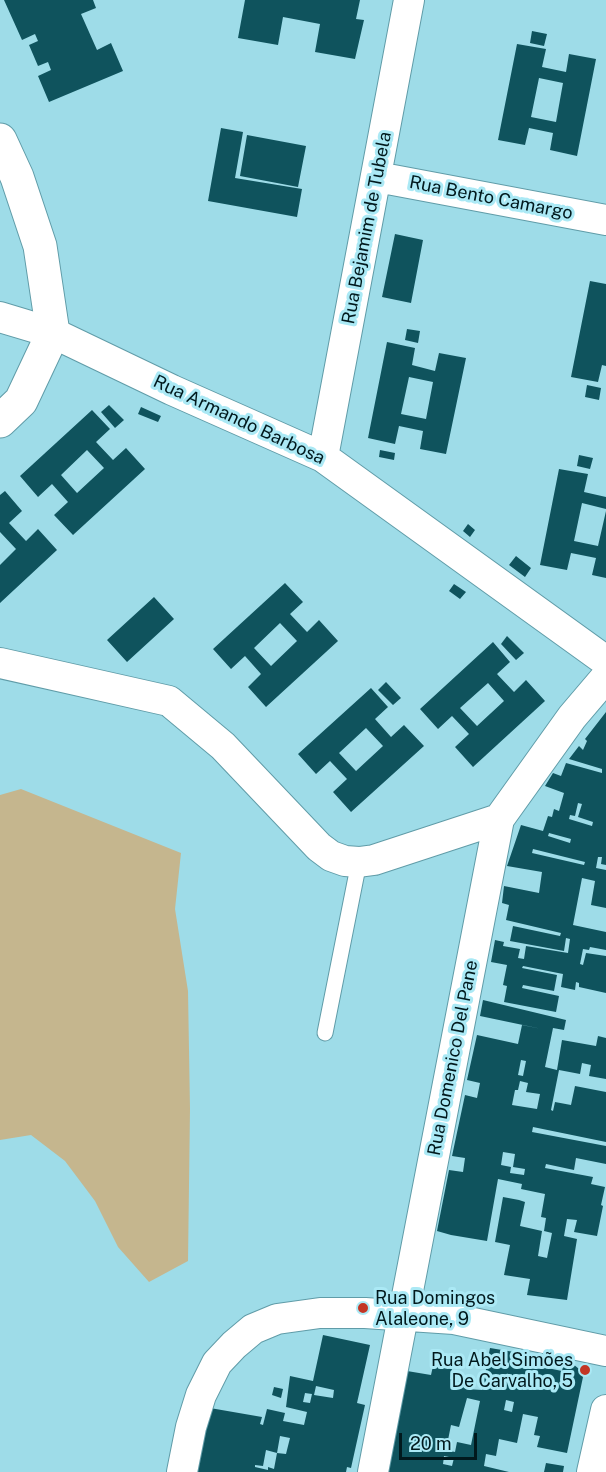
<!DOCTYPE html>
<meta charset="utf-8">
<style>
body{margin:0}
#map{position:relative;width:606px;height:1472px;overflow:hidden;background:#9edce8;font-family:"Public Sans",sans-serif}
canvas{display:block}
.scale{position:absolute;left:399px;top:1433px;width:78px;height:27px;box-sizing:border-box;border:3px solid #01191d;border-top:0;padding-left:8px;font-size:18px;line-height:21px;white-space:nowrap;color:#01191d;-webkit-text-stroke:4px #abe9f5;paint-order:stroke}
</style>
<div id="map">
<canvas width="606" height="1472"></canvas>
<div class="scale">20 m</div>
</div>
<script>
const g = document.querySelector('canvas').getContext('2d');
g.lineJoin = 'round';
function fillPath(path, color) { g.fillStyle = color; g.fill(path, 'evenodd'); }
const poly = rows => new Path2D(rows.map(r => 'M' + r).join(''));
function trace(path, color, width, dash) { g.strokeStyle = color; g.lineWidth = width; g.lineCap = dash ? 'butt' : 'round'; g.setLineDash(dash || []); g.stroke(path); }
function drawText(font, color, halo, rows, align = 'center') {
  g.font = font + ' "Public Sans",sans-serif'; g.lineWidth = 6; g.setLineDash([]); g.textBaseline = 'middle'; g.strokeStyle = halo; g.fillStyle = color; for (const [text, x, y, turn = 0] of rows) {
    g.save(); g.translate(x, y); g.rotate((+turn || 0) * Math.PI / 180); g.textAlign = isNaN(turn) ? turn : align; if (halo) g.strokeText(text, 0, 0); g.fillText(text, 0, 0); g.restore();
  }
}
const green = poly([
 [21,789,181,853,175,909,188,991,190,1109,188,1261,149,1282,118,1247,95,1201,65,1161,31,1135,0,1140,0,795]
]);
const building = poly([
 [4,0,93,0,96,8,81,14,97,50,111,43,123,71,49,102,38,76,51,70,48,62,38,66,29,45,38,41,35,34,22,40],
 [245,0,360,0,356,19,364,20,355,59,315,52,320,24,283,17,278,45,238,38],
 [532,31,547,34,544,46,530,43],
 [517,44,546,49,542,67,566,72,569,54,596,59,577,156,550,150,553,133,529,128,525,145,498,140],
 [539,78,563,83,556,122,531,117],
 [221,128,243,132,235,178,302,189,297,217,208,201],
 [247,135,306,146,298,187,240,176],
 [395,234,423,240,411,303,382,297],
 [590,281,606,284,606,366,602,365,598,382,571,377],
 [407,329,420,331,418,343,405,340],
 [387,342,415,348,412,365,435,371,439,353,466,358,446,454,420,449,423,431,399,426,395,444,368,438],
 [409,377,433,382,426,419,401,414],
 [587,385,601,388,599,400,585,397],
 [109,405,124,420,115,428,101,412],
 [141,407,161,416,158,422,138,414],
 [92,410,110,429,96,442,113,460,126,448,145,469,73,535,54,515,68,502,52,484,38,497,20,476],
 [87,450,104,468,77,493,61,475],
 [380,450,395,453,394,460,379,457],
 [579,455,593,458,590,469,577,466],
 [559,469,588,474,584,492,606,497,606,509,582,503,574,541,598,546,606,511,606,578,592,575,596,558,571,553,567,570,540,565],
 [5,491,22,511,9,523,26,541,38,529,57,550,0,603,0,565,16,549,0,532,0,495],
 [468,524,475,530,470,537,463,531],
 [516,556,531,568,525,577,509,565],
 [285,583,303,602,290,614,307,632,319,620,338,641,266,707,248,687,261,674,245,656,231,669,213,649],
 [280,623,297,641,271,666,254,648],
 [454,584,466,592,460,599,449,591],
 [154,597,174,619,127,662,107,640],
 [507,636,524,653,516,660,501,644],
 [493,642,510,662,497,674,514,692,526,680,545,701,473,767,455,747,469,734,452,716,438,729,420,709],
 [488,683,504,701,477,726,460,708],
 [386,682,401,698,393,705,378,690],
 [371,688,388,707,375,719,391,737,404,725,424,746,351,812,333,792,347,779,330,761,316,774,298,754],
 [366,728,383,746,356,771,339,753],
 [606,712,606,865,601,864,602,857,598,857,596,868,606,870,606,908,591,905,595,881,582,878,573,925,606,932,606,950,590,947,589,950,583,949,580,964,583,965,586,953,606,956,606,993,579,987,579,983,576,982,575,990,561,987,563,974,523,966,522,968,557,975,554,991,523,985,522,988,559,996,556,1012,504,1002,507,986,503,985,507,965,491,962,495,940,504,942,503,946,520,949,518,958,524,959,526,946,568,953,570,939,566,938,564,951,510,941,513,926,560,936,561,933,506,920,509,905,502,903,504,886,539,893,542,872,507,866,521,825,543,831,548,816,552,817,554,809,559,811,564,793,545,786,553,773,561,776,566,763,602,773,602,769,569,759,579,746,583,750,587,741,585,739],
 [578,803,582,804,578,817,593,822,592,826,569,819,570,815,575,816],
 [549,833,571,839,570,843,548,836],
 [533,849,585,862,584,865,532,853],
 [483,1000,566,1020,564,1030,553,1028,545,1067,557,1070,562,1040,596,1046,598,1036,606,1038,606,1079,589,1076,591,1065,582,1063,580,1074,559,1070,551,1110,553,1111,555,1102,571,1105,575,1086,606,1092,606,1142,533,1127,532,1132,606,1146,606,1164,576,1158,574,1170,546,1164,545,1168,593,1177,591,1184,605,1187,601,1205,603,1206,597,1236,574,1232,577,1220,567,1219,564,1236,577,1239,567,1300,527,1295,530,1279,504,1275,510,1245,495,1242,503,1197,519,1200,525,1202,520,1226,542,1231,538,1256,547,1258,552,1233,544,1231,546,1218,541,1217,545,1194,521,1189,522,1184,498,1179,487,1241,451,1235,437,1231,449,1170,463,1172,465,1158,452,1156,465,1095,477,1098,480,1083,467,1080,477,1035,518,1044,522,1025,542,1029,480,1016],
 [521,1060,526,1061,523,1076,518,1075],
 [520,1081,528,1083,526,1092,540,1094,537,1109,512,1105,515,1090,518,1090],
 [503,1152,515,1154,513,1167,525,1169,524,1175,510,1173,511,1167,501,1165],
 [323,1335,370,1345,357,1403,365,1405,351,1468,347,1467,346,1472,196,1472,210,1408,262,1417,260,1424,263,1425,267,1409,285,1413,283,1421,304,1425,307,1412,286,1407,290,1376,313,1381],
 [316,1386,334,1390,333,1398,314,1395],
 [305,1393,312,1394,310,1403,303,1402],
 [280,1436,290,1438,286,1454,277,1453,274,1469,268,1467,268,1470,255,1467,255,1465,263,1466,266,1450,277,1453],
 [490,1348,520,1353,518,1362,562,1371,564,1362,573,1364,579,1369,583,1377,567,1453,537,1447,540,1436,534,1435,538,1417,523,1414,517,1443,499,1439,496,1456,486,1454,484,1466,509,1472,388,1472,407,1371,431,1375,433,1366,452,1369,450,1379,468,1383,466,1389,482,1390],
 [467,1398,480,1401,471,1445,457,1442,455,1452,446,1450,451,1425,459,1427],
 [506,1400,514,1402,512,1412,504,1410],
 [444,1456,454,1458,452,1466,443,1464],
 [274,1387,283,1389,281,1398,272,1395],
 [546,1463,564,1466,563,1472,544,1472]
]);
const service = poly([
 [325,1033,359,862]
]);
const minor = poly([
 [377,177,606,220],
 [0,317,53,333,172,390,323,457,606,661],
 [323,457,409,0],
 [0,663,169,701,223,746,319,847,331,856,345,861,359,862,374,860,499,819],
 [182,1472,191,1427,201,1395,217,1363,234,1345,253,1329,277,1319,320,1313,365,1313,454,1319,606,1351],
 [373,1472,499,819,572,717,606,677],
 [592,1472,606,1410]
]);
const tertiary = poly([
 [0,140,17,177,40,246,53,333,21,401,0,421]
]);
const markers = [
 [363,1308,6,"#c33625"],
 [585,1370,6,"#c33625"]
];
const streetNames = [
 ["Rua Bento Camargo",491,198,11],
 ["Rua Bejamim de Tubela",367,228,-79],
 ["Rua Armando Barbosa",239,420,25],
 ["Rua Domenico Del Pane",453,1058,-79]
];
const poiNames = [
 ["Rua Domingos",375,1298],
 ["Alaleone, 9",375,1319],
 ["Rua Abel Simões",573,1360,"right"],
 ["De Carvalho, 5",573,1381,"right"]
];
fillPath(green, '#c5b68e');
fillPath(building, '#0f535d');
trace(service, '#609ca8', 17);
trace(minor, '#609ca8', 32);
trace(tertiary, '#609ca8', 35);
trace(service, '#fff', 15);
trace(minor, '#fff', 30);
trace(tertiary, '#fff', 33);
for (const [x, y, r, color] of markers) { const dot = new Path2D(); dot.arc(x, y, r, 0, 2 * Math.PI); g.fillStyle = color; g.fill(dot); trace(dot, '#abe9f5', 2); }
drawText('18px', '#01191d', '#abe9f5', streetNames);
drawText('18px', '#01191d', '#abe9f5', poiNames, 'left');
</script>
